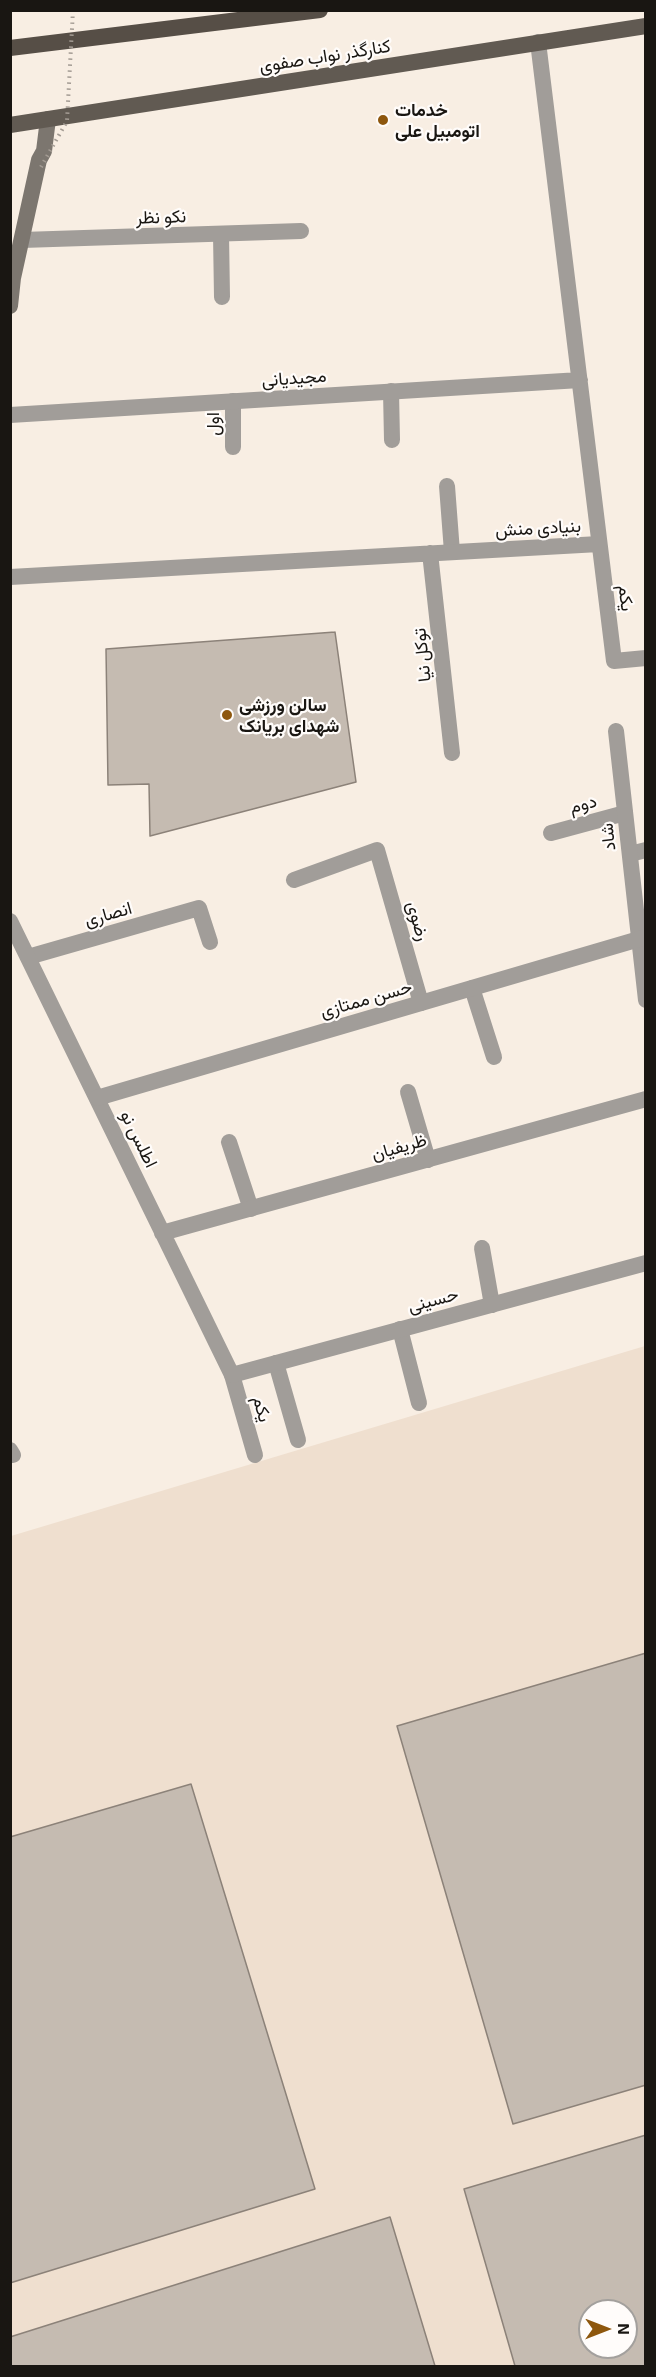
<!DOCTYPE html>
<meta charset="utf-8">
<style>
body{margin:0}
#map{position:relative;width:656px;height:2377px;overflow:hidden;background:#f8eee3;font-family:"Exo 2",sans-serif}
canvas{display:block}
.frame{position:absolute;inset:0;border:12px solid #191612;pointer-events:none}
.north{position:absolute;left:578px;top:2299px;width:60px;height:60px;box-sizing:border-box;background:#fffcfa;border:2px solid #a3a09d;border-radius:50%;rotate:90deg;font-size:16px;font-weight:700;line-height:24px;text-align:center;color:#191612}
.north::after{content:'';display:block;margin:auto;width:21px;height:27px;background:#8e570d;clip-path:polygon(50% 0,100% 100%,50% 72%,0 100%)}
</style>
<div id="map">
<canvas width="656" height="2377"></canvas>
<div class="frame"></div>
<div class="north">N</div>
</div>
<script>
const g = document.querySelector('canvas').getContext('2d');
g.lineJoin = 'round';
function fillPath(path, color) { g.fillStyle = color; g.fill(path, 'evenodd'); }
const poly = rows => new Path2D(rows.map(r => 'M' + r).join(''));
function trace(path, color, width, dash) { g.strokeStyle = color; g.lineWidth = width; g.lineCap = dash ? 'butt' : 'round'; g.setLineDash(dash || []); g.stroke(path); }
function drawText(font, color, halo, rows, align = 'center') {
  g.font = font + ' "Exo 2",Vazirmatn,sans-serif'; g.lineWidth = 4.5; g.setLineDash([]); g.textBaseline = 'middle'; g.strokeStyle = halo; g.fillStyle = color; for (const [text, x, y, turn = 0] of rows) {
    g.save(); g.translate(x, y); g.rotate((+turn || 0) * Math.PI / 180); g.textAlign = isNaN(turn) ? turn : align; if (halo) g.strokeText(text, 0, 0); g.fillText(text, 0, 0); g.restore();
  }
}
const built = poly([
 [645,1346,645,2366,11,2366,11,1536],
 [590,2311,626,2311,626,2347,590,2347]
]);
const building = poly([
 [335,632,356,782,150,836,149,784,108,785,106,649,335,632],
 [646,1653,646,2085,513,2124,397,1726,646,1653],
 [191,1784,315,2189,10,2283,10,1837,191,1784],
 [646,2135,646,2366,515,2366,464,2189,646,2135],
 [590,2311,626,2311,626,2347,590,2347,590,2311],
 [390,2217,435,2366,10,2366,10,2337,390,2217]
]);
const service = poly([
 [221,234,222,297],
 [391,391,392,440],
 [233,401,233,447],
 [447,486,452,552],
 [551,833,625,813],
 [630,854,646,850],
 [294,880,377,850,421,1003],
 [28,957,199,908,210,942],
 [472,988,494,1057],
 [408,1092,428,1160],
 [229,1142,251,1209],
 [482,1248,492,1305],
 [400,1329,419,1403],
 [276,1363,298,1440],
 [232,1375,255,1455]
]);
const minor = poly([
 [538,42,614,661,646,658],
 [22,240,301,231],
 [10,415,580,380],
 [430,553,452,753],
 [10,577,599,544],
 [616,731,646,1000],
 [10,921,232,1375,646,1263],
 [162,1233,646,1099],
 [10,1450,13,1455,10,1455]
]);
const tertiary = poly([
 [97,1098,646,937]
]);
const secondary = poly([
 [10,306,13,278,39,160,44,151,48,119]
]);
const primary = poly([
 [10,125,646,26]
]);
const trunk = poly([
 [10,48,320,10]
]);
const pathBridge = poly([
 [41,167,67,121,73,10]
]);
const markers = [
 [383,120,6,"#8e570d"],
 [227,715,6,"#8e570d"]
];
const streetNames = [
 ["کنارگذر نواب صفوی",325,56,-9],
 ["نکو نظر",161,217,-2],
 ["مجیدیانی",294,378,-4],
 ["اول",213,424,-90],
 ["بنیادی منش",538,528,-3],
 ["یکم",626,598,83],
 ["توکل نیا",422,655,-96],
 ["دوم",583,804,-15],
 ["شاد",608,837,-96],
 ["انصاری",108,914,-16],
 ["رضوی",418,921,74],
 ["حسن ممتازی",366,999,-16],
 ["اطلس نو",139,1139,64],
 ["ظریفیان",399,1147,-16],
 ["حسینی",433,1300,-15],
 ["یکم",262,1409,74]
];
const poiNames = [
 ["خدمات",395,110],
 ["اتومبیل علی",395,131],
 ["سالن ورزشی",239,705],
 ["شهدای بریانک",239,726]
];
fillPath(built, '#efdfcf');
fillPath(building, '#c5bbb1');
trace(building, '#8c8279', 1.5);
trace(service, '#a19d99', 16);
trace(minor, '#a19d99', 16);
trace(tertiary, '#a19d99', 16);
trace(secondary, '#7c766f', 16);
trace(primary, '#615a52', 16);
trace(trunk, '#564e46', 16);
trace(pathBridge, '#a49c94', 4, [1.5, 4.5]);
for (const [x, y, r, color] of markers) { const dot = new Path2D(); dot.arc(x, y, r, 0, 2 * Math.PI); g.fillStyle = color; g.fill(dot); trace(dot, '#fffcfa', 2); }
drawText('18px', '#191612', '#fffcfa', streetNames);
drawText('bold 18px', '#191612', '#fffcfa', poiNames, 'left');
</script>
